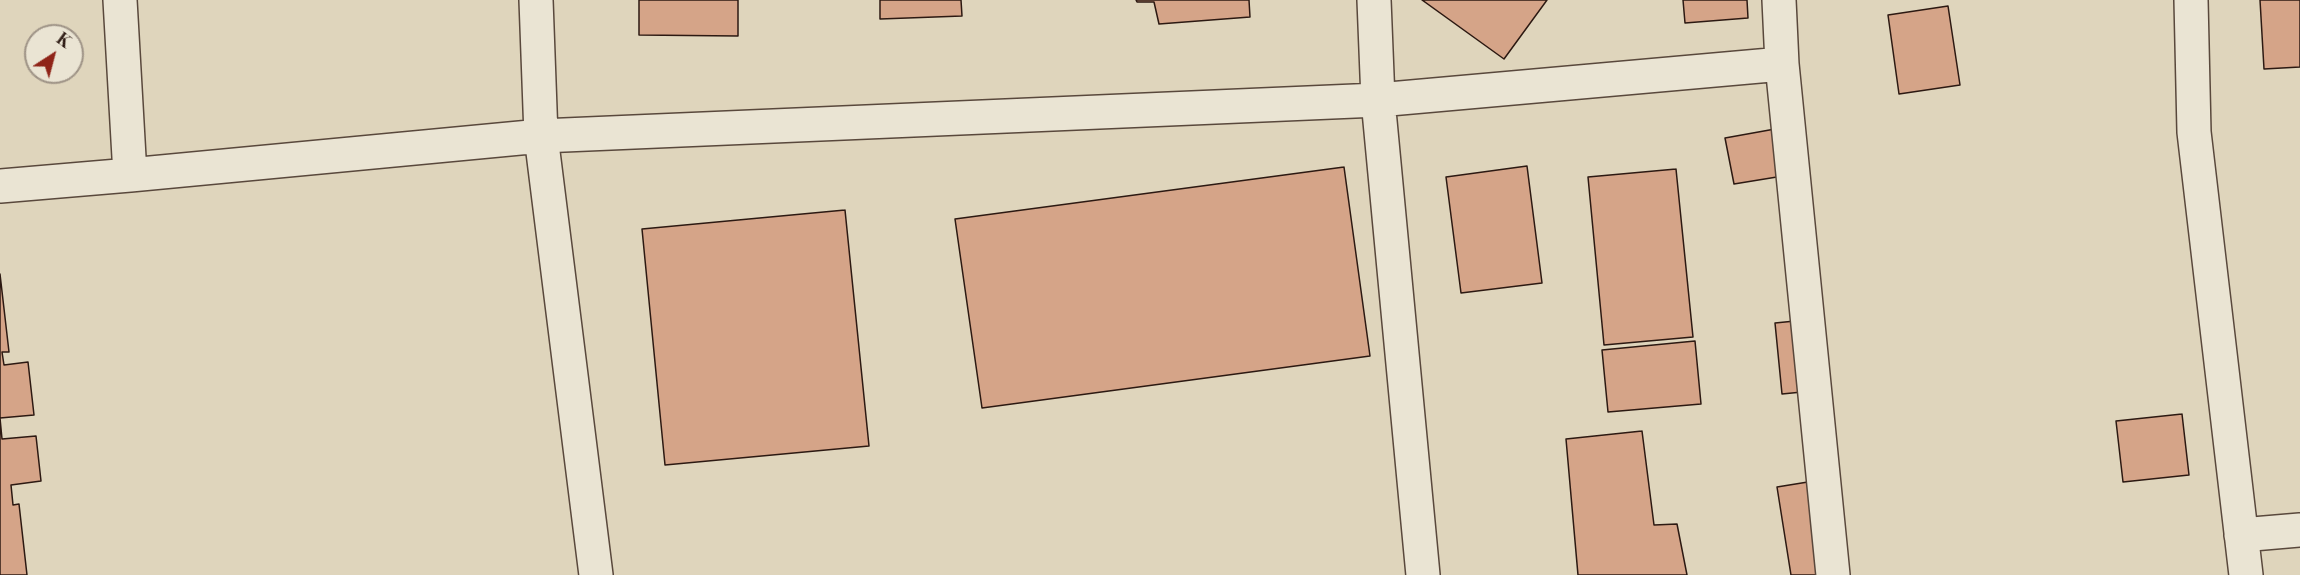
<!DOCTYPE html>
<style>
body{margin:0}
#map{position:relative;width:2300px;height:575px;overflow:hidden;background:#dfd5bc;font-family:"Libre Bodoni",serif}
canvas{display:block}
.north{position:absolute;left:24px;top:24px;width:60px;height:60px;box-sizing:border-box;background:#eae4d3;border:2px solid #9e9386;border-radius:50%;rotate:36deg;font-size:16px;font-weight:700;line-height:24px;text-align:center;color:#2c1912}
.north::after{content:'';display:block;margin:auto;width:21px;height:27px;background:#8f2418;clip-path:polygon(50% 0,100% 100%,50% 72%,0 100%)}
</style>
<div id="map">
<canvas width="2300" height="575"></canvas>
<div class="north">K</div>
</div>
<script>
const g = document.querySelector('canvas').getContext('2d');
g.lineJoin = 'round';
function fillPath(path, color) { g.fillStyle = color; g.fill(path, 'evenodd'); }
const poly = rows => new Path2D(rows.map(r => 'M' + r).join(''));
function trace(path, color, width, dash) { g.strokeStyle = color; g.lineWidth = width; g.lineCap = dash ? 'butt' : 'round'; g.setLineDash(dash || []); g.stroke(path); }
const building = poly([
 [639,0,738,0,738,36,639,35,639,0],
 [880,0,961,0,962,16,880,19,880,0],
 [1136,0,1249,0,1250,17,1159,24,1154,2,1137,2,1136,0],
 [1422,0,1547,0,1504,59,1422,0],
 [1683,0,1747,0,1748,18,1685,23,1683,0],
 [2260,0,2300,0,2300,67,2264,69,2260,0],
 [1948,6,1960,85,1899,94,1888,15,1948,6],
 [1775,129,1783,176,1734,184,1725,138,1775,129],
 [1527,166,1542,283,1461,293,1446,177,1527,166],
 [1344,167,1370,356,982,408,955,219,1344,167],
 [1676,169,1693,337,1604,345,1588,177,1676,169],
 [845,210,869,446,665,465,642,229,845,210],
 [0,274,9,352,2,352,4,365,28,362,34,415,0,418,2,439,36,436,41,481,11,485,13,505,19,504,27,575,0,575,0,274],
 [1805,320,1812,391,1782,394,1775,323,1805,320],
 [1695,341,1701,404,1608,412,1602,350,1695,341],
 [2182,414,2189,475,2123,482,2116,421,2182,414],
 [1642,431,1654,525,1677,524,1687,575,1578,575,1566,439,1642,431],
 [1814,481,1829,575,1791,575,1777,487,1814,481]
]);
const street = poly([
 [120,0,130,175,541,136,1378,100,1782,64],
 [536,0,541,136,596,575],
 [1374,0,1378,100,1423,575],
 [1779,0,1782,64,1833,575],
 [2191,0,2194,132,2246,575],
 [0,186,130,175],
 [2241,535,2300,530]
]);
fillPath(building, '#d5a488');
trace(building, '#2c1912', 1.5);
trace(street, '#59483c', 36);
trace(street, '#eae4d3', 33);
</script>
